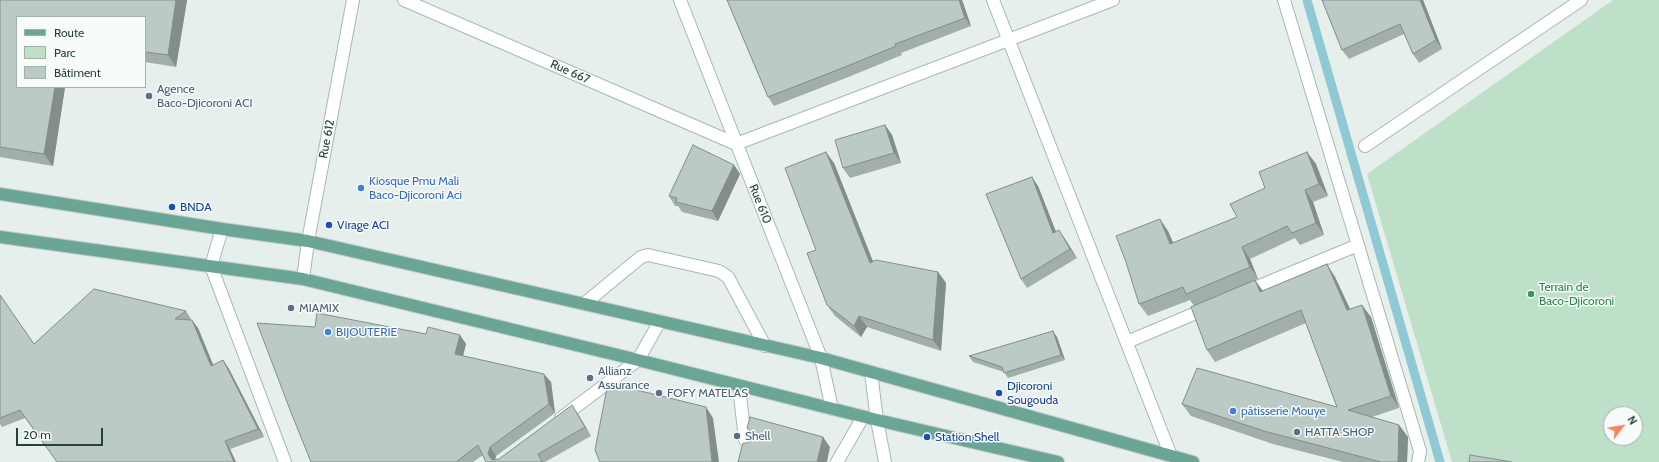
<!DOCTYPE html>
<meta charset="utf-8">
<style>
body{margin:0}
#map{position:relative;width:1659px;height:462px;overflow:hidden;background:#e6efeb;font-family:Cabin,sans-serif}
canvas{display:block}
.legend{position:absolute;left:16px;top:16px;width:130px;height:72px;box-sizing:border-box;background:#f7fbf9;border:1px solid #a3b1ad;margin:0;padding:5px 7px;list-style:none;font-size:12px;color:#24423a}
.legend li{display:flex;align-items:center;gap:8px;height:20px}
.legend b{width:20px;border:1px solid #a3b1ad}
.north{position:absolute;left:1603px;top:406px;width:40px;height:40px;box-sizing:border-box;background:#f7fbf9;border:1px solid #a3b1ad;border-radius:50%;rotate:59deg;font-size:11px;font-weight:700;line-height:16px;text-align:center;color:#24423a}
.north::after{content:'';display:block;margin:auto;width:14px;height:18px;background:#f4845f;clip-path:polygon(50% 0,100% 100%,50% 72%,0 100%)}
.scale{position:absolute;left:16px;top:428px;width:87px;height:18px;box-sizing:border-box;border:2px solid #24423a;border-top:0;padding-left:5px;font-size:12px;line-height:14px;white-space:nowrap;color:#24423a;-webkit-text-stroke:3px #f7fbf9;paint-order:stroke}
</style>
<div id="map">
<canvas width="1659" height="462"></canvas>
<ul class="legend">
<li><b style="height:5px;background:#6aa596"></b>Route</li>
<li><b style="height:11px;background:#bfe0c8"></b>Parc</li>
<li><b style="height:11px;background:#bbcac4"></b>Bâtiment</li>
</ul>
<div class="north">N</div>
<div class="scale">20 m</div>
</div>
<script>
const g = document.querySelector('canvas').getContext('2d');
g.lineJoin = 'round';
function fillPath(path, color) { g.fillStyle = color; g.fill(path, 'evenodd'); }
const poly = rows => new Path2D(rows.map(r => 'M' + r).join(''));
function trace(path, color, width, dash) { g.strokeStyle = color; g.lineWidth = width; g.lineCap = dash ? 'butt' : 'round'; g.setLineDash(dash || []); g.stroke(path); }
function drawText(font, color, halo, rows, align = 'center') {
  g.font = font + ' Cabin,sans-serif'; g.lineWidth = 3; g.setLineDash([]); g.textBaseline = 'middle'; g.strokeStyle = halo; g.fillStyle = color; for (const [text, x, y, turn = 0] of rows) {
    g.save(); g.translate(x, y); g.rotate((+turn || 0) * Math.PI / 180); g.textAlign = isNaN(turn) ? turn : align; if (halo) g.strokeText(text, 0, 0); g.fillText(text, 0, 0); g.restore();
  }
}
const green = poly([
 [1613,0,1659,0,1659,462,1452,462,1367,174],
 [1611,414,1635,414,1635,438,1611,438]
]);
const stream = poly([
 [1307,0,1440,462]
]);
const service = poly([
 [584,304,641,257,648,255,719,271,728,277,765,346],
 [739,386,745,440,752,446],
 [837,462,863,417]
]);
const minor = poly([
 [404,0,736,144,1113,0],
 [680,0,821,358,832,409],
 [993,0,1171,456],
 [1284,0,1420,451,1418,462],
 [1365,146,1581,0],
 [222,229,211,266,285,462],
 [1245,292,1358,245],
 [1127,342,1208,308],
 [871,373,877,420,885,462],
 [561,418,638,360,660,321]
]);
const tertiary = poly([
 [303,279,308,241,353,0]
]);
const primary = poly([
 [0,194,222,229,308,241,821,358,1193,462],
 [0,237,303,279,638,360,877,420,1058,462]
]);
const wall = poly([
 [0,0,187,0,176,67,145,62,145,17,17,17,17,87,65,87,53,166,0,157],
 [727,0,962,0,971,26,901,53,902,55,851,76,774,106,768,97],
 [1322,0,1423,0,1442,49,1419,63,1413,54,1404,34,1349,59,1342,50],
 [885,125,892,135,901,163,850,178,843,168],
 [1307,152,1316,164,1328,196,1313,202,1324,235,1300,245,1295,238,1250,259,1258,279,1194,306,1190,300,1148,316,1139,304,1168,231,1173,243,1237,217,1265,188],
 [834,163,873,262,938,272,946,283,941,351,867,327,861,337,835,316,827,305,816,250],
 [734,165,740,174,718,221,682,212,678,206,675,206,669,196],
 [1038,186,1056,232,1065,239,1077,258,1027,288,1021,279],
 [1335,277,1350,309,1371,317,1399,408,1372,417,1399,425,1408,437,1407,462,1343,462,1273,444,1191,416,1182,404,1337,407,1306,323,1215,362,1207,350,1255,280,1263,291],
 [0,295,34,344,186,311,191,319,190,320,198,328,213,365,223,360,229,369,264,437,230,449,236,462,57,462,25,418,2,427,0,424],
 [460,335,466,344,463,356,551,382,555,413,496,456,495,460,499,459,578,414,591,436,545,462,486,462,483,455,473,462,311,462],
 [1057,337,1065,360,1008,378,1004,372,973,362,969,356]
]);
const shadedWall = poly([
 [176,0,187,0,176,67,168,55],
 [959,0,962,0,971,26,965,18],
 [1420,0,1423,0,1442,49,1436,40],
 [55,87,65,87,53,166,44,154],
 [885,125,892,135,901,163,894,153],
 [826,152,834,163,878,274,870,263],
 [1307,152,1316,164,1328,196,1319,184],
 [734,165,740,174,718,221,712,211],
 [1032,177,1038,186,1060,242,1053,233],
 [1305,190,1313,202,1324,235,1316,223],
 [1160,219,1168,231,1179,256,1170,244],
 [1059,230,1065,239,1077,258,1070,249],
 [1242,247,1250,259,1258,279,1250,267],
 [1327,264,1335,277,1356,322,1347,310],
 [938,272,946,283,941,351,933,340],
 [1255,280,1264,293,1260,292],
 [1362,305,1371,317,1399,408,1391,396],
 [859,316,867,327,861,337,854,326],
 [192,320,198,328,217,374,211,366],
 [1053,331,1057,337,1065,360,1061,355],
 [460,335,466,344,461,363,455,354],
 [223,360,229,369,264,437,258,429],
 [544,374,551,382,555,413,549,404],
 [572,405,578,414,591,436,585,427],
 [706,407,713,418,719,462,712,462],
 [1399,425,1408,437,1407,462,1398,462],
 [823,437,830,447,827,462,817,462],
 [225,441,230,449,236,462,234,462],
 [490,447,496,456,494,462,488,454]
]);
const building = poly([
 [0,0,176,0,168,55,145,52,145,17,17,17,17,87,55,87,44,154,0,147,0,0],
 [727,0,959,0,965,18,895,44,896,46,845,67,768,97,727,0],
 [1322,0,1420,0,1436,40,1413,54,1400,24,1342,50,1322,0],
 [885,125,894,153,843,168,835,140,885,125],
 [693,145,734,165,712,211,676,202,677,198,669,196,693,145],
 [826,152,870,263,876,260,938,272,933,340,859,316,854,326,827,305,807,253,816,250,785,168,826,152],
 [1307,152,1319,184,1305,190,1316,223,1292,233,1287,226,1242,247,1250,267,1186,294,1183,287,1139,304,1126,262,1116,236,1160,219,1170,244,1237,217,1230,204,1265,188,1259,172,1307,152],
 [1032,177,1053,233,1059,230,1070,249,1021,279,986,194,1032,177],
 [1327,264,1347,310,1362,305,1391,396,1348,410,1399,425,1398,462,1381,462,1264,431,1182,404,1197,368,1337,407,1301,310,1207,350,1191,307,1255,280,1260,292,1327,264],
 [94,289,186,311,175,319,192,320,211,366,223,360,258,429,225,441,234,462,57,462,20,410,0,418,0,295,34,344,94,289],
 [317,313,426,334,428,327,460,335,455,354,544,374,549,404,490,447,488,454,492,460,499,459,572,405,585,427,538,454,542,462,486,462,478,445,456,462,311,462,292,415,257,323,315,327,317,313],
 [1053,331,1061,355,1004,373,1002,367,969,356,1053,331],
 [608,383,706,407,712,462,600,462,595,450,608,383],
 [750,417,823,437,817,462,738,462,743,443,748,443,752,438,752,433,747,428,750,417],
 [1470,455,1512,462,1469,462,1470,455]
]);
const markers = [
 [149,96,4,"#5c6f8a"],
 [361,188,4,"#3f7fe0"],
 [172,207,4,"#1a4fb4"],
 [329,225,4,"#1a4fb4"],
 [1531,294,4,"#2e9e5b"],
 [291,308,4,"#5c6f8a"],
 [328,332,4,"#3f7fe0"],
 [590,378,4,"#5c6f8a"],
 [659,393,4,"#5c6f8a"],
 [999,393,4,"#1a4fb4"],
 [1233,411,4,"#3f7fe0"],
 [1297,432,4,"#5c6f8a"],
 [737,436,4,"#5c6f8a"],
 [927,437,4,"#1a4fb4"]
];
const streetNames = [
 ["Rue 667",570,72,24],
 ["Rue 612",327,139,-79],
 ["Rue 610",760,204,68]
];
const serviceNames = [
 ["Agence",157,89],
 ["Baco-Djicoroni ACI",157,103],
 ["MIAMIX",299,308],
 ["Allianz",598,371],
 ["Assurance",598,385],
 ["FOFY MATELAS",667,393],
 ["HATTA SHOP",1305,432],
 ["Shell",745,436]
];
const shopNames = [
 ["Kiosque Pmu Mali",369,181],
 ["Baco-Djicoroni Aci",369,195],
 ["BIJOUTERIE",336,332],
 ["pâtisserie Mouye",1241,411]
];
const transitNames = [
 ["BNDA",180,207],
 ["Virage ACI",337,225],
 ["Djicoroni",1007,386],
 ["Sougouda",1007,400],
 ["Station Shell",935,437]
];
const leisureNames = [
 ["Terrain de",1539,287],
 ["Baco-Djicoroni",1539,301]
];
fillPath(green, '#bfe0c8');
trace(stream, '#8ec9d4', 9);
trace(service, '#a8b8b2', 14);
trace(minor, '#a8b8b2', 14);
trace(tertiary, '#a8b8b2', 14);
trace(primary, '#c2cac8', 14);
trace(service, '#fff', 12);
trace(minor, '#fff', 12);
trace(tertiary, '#fff', 12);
trace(primary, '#6aa596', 12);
fillPath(wall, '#a1aea9');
fillPath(shadedWall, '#838d89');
fillPath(building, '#bbcac4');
trace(building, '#838d89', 1);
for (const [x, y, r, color] of markers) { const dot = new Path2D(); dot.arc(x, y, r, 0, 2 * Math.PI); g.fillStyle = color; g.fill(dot); trace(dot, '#f7fbf9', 1.5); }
drawText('12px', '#24423a', '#f7fbf9', streetNames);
drawText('12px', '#4e5e75', '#f7fbf9', serviceNames, 'left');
drawText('12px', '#366cbe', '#f7fbf9', shopNames, 'left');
drawText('12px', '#164399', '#f7fbf9', transitNames, 'left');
drawText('12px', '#27864d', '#f7fbf9', leisureNames, 'left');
</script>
